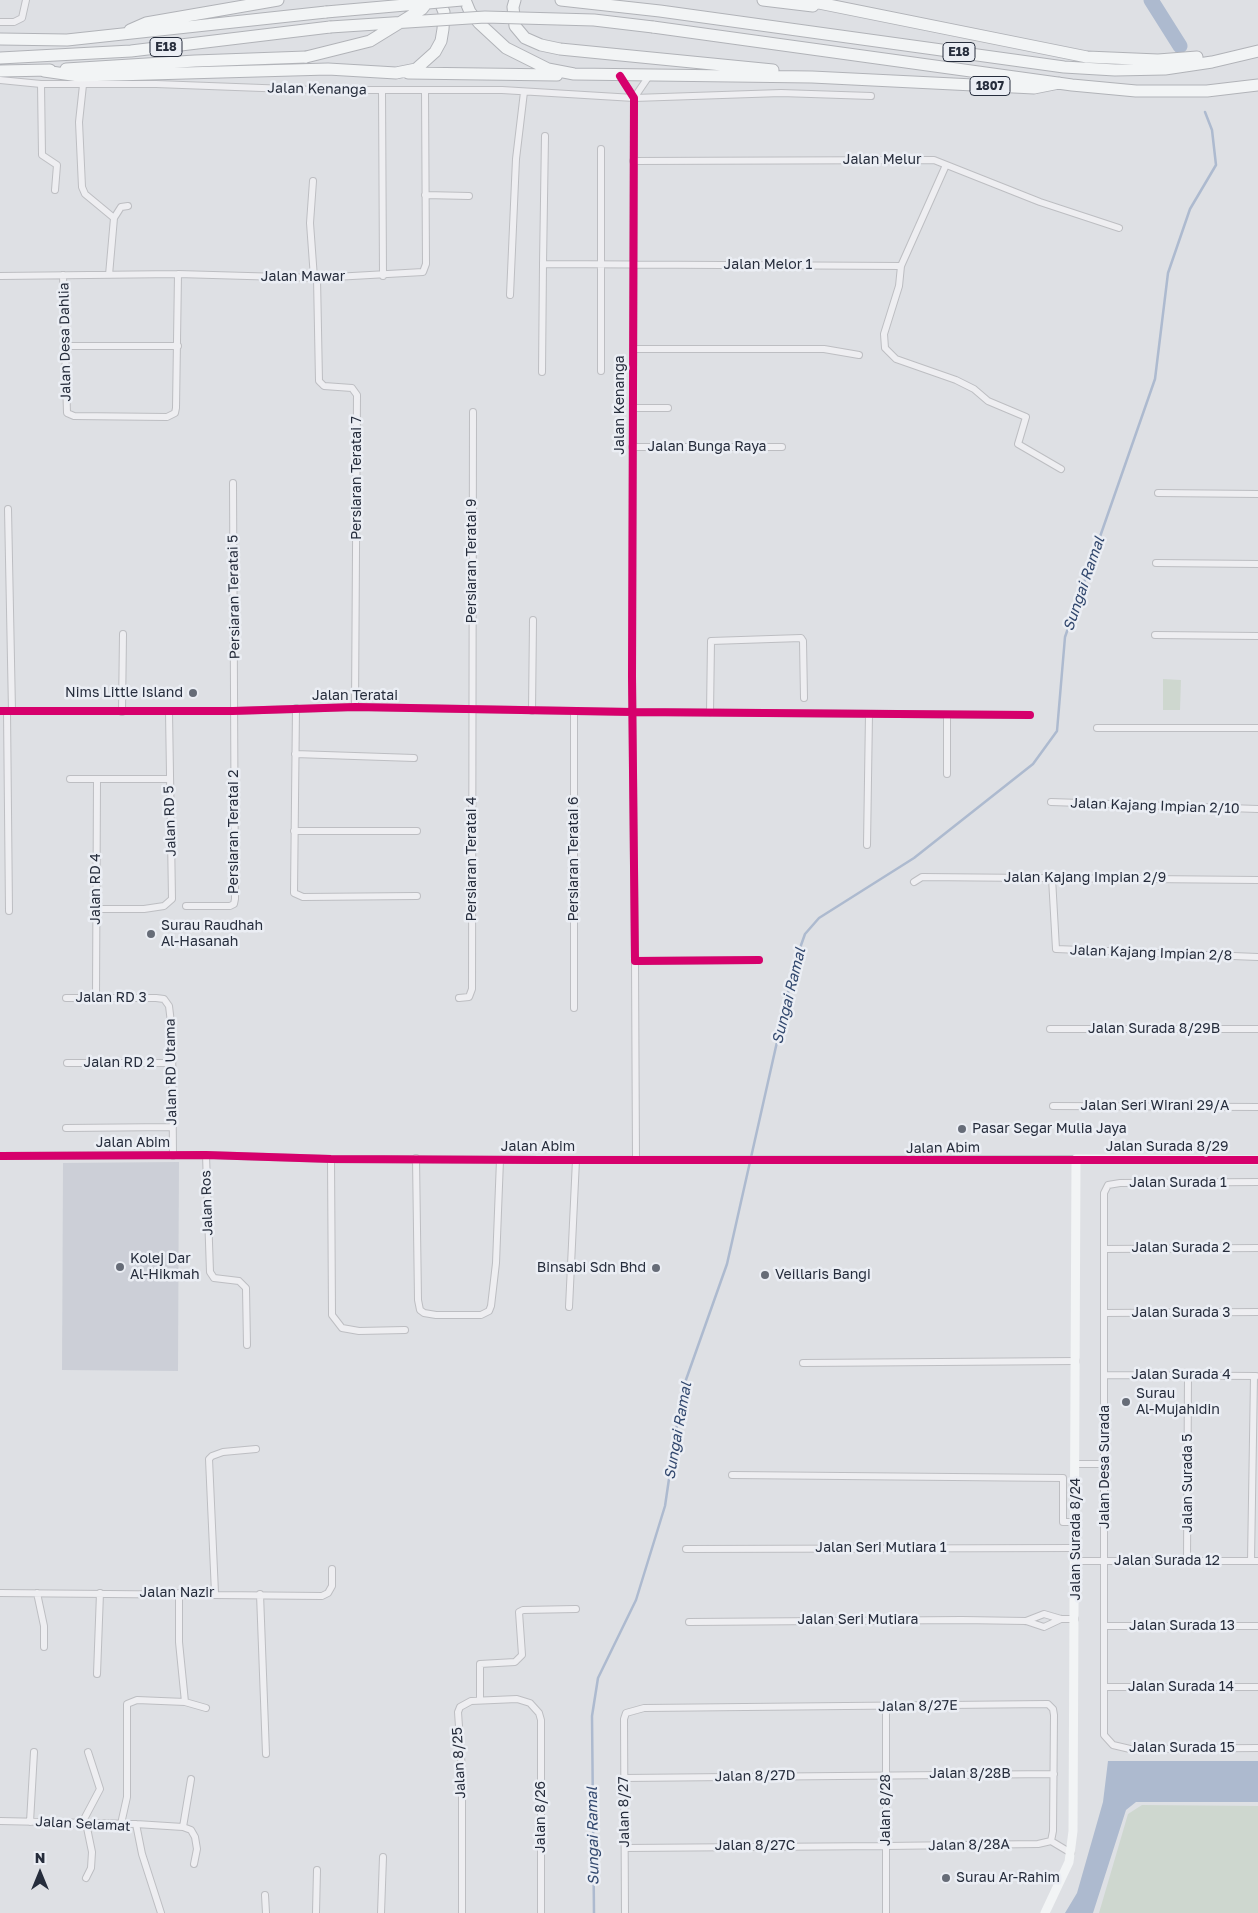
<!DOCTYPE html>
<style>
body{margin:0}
#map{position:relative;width:1258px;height:1913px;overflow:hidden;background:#dee0e4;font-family:"Golos Text",sans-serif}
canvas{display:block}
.north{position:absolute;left:15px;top:1848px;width:50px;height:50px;-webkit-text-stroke:4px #ebeef4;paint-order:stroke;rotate:0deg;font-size:14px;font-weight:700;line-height:20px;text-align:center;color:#262d3c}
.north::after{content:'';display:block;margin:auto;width:18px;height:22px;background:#262d3c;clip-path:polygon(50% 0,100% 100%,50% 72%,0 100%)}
</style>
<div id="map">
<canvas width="1258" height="1913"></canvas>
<div class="north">N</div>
</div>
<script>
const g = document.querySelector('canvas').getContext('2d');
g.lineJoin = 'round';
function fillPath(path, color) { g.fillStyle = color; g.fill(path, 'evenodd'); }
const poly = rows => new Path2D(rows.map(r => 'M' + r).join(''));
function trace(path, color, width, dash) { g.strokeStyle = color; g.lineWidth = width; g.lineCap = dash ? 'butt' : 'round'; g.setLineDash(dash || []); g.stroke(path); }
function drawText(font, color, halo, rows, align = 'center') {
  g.font = font + ' "Golos Text",sans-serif'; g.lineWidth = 5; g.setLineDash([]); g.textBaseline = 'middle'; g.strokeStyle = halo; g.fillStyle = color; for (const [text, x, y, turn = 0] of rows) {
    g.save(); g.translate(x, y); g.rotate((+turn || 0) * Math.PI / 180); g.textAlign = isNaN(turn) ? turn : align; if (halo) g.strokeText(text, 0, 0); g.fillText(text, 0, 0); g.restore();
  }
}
const built = poly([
 [179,1162,178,1371,62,1370,63,1163]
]);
const green = poly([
 [1163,679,1181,680,1180,710,1163,710],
 [1142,1805,1258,1806,1258,1913,1099,1913,1128,1814]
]);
const water = poly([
 [1108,1761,1258,1761,1258,1802,1136,1802,1126,1810,1093,1913,1065,1913,1077,1893,1103,1802]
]);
const stream = poly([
 [594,1913,592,1716,598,1678,636,1600,665,1506,682,1391,727,1264,795,962,805,934,819,918,914,858,1033,764,1057,731,1065,637,1155,379,1168,273,1190,209,1216,165,1212,130,1205,112]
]);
const river = poly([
 [1151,0,1180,46]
]);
const street = poly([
 [0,22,14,22,22,18,26,0],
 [620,76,634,98,632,676,635,961,759,960],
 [0,80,41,84,156,84,315,90,502,90,634,98,781,93,871,96],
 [41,84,42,155,57,165,55,190],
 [83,85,79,122,82,187,85,194,114,218],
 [382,90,383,276],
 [634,98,649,76],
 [545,136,543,264,901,266],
 [633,161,934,160,1040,202,1119,228],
 [946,165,901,266,899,286,884,334,885,348,896,359,956,380,974,389,988,401,1026,417,1018,444,1061,469],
 [313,181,310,223,314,278],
 [425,195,469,196],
 [63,275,67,413,74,416,167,417,175,413,176,408,178,274],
 [109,275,114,218,121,207,128,206],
 [0,276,178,274,317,278,423,272,426,264,425,90],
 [317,278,319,381,324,386,352,388,357,395,355,707],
 [510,295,516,159,524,92],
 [65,346,178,346],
 [633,349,824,349,859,355],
 [601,371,601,149],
 [542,372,543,264],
 [633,408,668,408],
 [632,447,782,447],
 [1158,493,1258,494],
 [8,509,12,711],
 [1156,563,1258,564],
 [1155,635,1258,636],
 [296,708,294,893,303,897,417,896],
 [0,711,233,711,355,707,632,712,1030,715],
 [7,711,9,911],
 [532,711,533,620],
 [574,711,574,1008],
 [122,712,123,634],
 [710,713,711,641,801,638,803,641,804,698],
 [1097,728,1258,728],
 [295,754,414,758],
 [947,774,947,715],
 [70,779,169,779],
 [1051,802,1258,809],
 [294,831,417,831],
 [867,845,869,714],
 [1052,878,1056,949,1258,957],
 [914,882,922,877,1258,880],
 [186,906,230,906,234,904,235,899,233,483],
 [96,909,144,909,164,906,172,899,169,712],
 [635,961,636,1160],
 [66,998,156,998,164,999,169,1006,172,1031,173,1156],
 [96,998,97,780],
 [459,998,469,997,472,989,473,412],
 [1050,1029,1258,1029],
 [67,1063,172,1063],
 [1053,1106,1258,1107],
 [66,1128,172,1127],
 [206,1155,210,1272,214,1278,239,1281,246,1288,247,1345],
 [0,1156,206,1155,331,1159,542,1160,1076,1159],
 [416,1158,418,1300,420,1310,424,1313,436,1315,481,1315,489,1311,491,1306,496,1263,500,1160],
 [331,1159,332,1315,342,1328,359,1331,405,1330],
 [1258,1182,1120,1183,1108,1185,1104,1193,1104,1735,1113,1745,1130,1749,1258,1748],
 [1104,1249,1258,1248],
 [569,1307,576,1160],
 [1104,1313,1258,1312],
 [803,1363,1076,1361],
 [1105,1375,1256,1376],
 [1076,1464,1105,1464],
 [732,1475,1063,1478,1063,1522,1076,1522],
 [686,1549,1076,1548],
 [1076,1561,1258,1561],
 [1187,1561,1188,1375],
 [1251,1561,1254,1376],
 [0,1593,322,1596,328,1593,332,1586,332,1569],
 [37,1593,44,1626,44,1647],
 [179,1593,179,1642,185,1702,206,1708],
 [215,1593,209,1459,212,1456,223,1452,256,1449],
 [260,1594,266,1754],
 [1026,1621,1044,1614,1061,1619,1075,1619],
 [689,1622,962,1620,1026,1621,1044,1627,1061,1619],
 [1105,1626,1258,1626],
 [97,1674,100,1593],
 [1104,1687,1258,1687],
 [480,1700,480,1664,515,1662,522,1655,519,1612,523,1610,576,1609],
 [886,1707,886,1913],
 [623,1778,1054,1774],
 [0,1821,136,1824,183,1827,191,1830,195,1837,197,1849,194,1864],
 [30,1822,34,1752],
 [82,1823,100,1789,88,1752],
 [86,1823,92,1852,91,1868,86,1878],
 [121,1824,127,1797,127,1704,137,1700,185,1702],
 [136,1824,142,1854,161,1913],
 [183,1827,191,1779],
 [625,1848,886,1846,1038,1844,1051,1841],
 [265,1895,266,1913],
 [316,1913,317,1870],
 [381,1913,383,1857],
 [462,1913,462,1771,458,1712,460,1707,471,1701,517,1699,530,1703,539,1713,541,1720,541,1913],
 [625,1913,624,1719,626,1713,644,1708,1048,1704,1053,1709,1054,1715,1053,1831,1051,1841,1071,1853]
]);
const secondary = poly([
 [1045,1913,1069,1862,1073,1831,1076,1159,1258,1160]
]);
const highway = poly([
 [465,0,470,12,479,23,506,48,548,69,574,74,812,77,1034,88,1059,83],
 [515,0,513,7,515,26,525,38,541,45,560,49,773,70],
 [561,0,660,11,1064,67,1115,70,1165,69,1212,62,1258,51],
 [763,0,813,6],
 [804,0,1087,57,1158,60,1197,57],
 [653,27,1072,85,1136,91,1207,91,1258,85],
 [130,30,146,23,278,0],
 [0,39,67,40,326,12],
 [0,58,131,51,330,27],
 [66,69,195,61,306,57],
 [0,71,50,70],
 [44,71,79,76,328,69,396,73,416,69,435,52,441,41,443,29,444,12,439,0],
 [408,73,557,75]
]);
const highwayBridge = poly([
 [326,12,462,0],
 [330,27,485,17,594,20,653,27],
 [306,57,370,41,422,9,429,0]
]);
const cycleway = poly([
 [620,76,634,98,632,676,635,961,759,960],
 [0,711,233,711,355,707,632,712,1030,715],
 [0,1156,206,1155,331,1159,542,1160,1258,1160]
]);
const markers = [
 [193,693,5,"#666c77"],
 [151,934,5,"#666c77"],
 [962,1129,5,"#666c77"],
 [120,1267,5,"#666c77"],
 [656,1268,5,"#666c77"],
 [765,1275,5,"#666c77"],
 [1126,1402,5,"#666c77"],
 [946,1878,5,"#666c77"]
];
const shields = [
 [166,47,32],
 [959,52,32],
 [990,86,40]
];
const shieldNames = [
 ["E18",166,47],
 ["E18",959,52],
 ["1807",990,86]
];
const streetNames = [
 ["Jalan Kenanga",317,89,1],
 ["Jalan Melur",882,160],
 ["Jalan Melor 1",768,265],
 ["Jalan Mawar",303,277],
 ["Jalan Desa Dahlia",65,342,-91],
 ["Jalan Kenanga",620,405,-90],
 ["Jalan Bunga Raya",707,447],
 ["Persiaran Teratai 7",357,478,-90],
 ["Persiaran Teratai 9",472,561,-90],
 ["Persiaran Teratai 5",234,597,-91],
 ["Jalan Teratai",355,696],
 ["Jalan Kajang Impian 2/10",1155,806,2],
 ["Jalan RD 5",170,821,-92],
 ["Persiaran Teratai 2",234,832,-90],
 ["Persiaran Teratai 4",472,859,-90],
 ["Persiaran Teratai 6",574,859,-90],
 ["Jalan Kajang Impian 2/9",1085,878],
 ["Jalan RD 4",96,889,-90],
 ["Jalan Kajang Impian 2/8",1151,953,2],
 ["Jalan RD 3",111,998],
 ["Jalan Surada 8/29B",1154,1029],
 ["Jalan RD 2",119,1063],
 ["Jalan RD Utama",171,1072,-91],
 ["Jalan Seri Wirani 29/A",1155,1106],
 ["Jalan Abim",133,1143],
 ["Jalan Abim",538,1147],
 ["Jalan Surada 8/29",1167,1147],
 ["Jalan Abim",943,1148,-1],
 ["Jalan Surada 1",1178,1183],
 ["Jalan Ros",207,1203,-92],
 ["Jalan Surada 2",1181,1248],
 ["Jalan Surada 3",1181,1313],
 ["Jalan Surada 4",1181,1375],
 ["Jalan Desa Surada",1105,1467,-90],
 ["Jalan Surada 5",1188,1483,-90],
 ["Jalan Surada 8/24",1076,1539,-90],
 ["Jalan Seri Mutiara 1",881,1548],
 ["Jalan Surada 12",1167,1561],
 ["Jalan Nazir",177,1593],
 ["Jalan Seri Mutiara",858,1620],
 ["Jalan Surada 13",1182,1626],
 ["Jalan Surada 14",1181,1687],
 ["Jalan 8/27E",918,1706,-1],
 ["Jalan Surada 15",1182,1748],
 ["Jalan 8/25",459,1763,-93],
 ["Jalan 8/28B",970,1774],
 ["Jalan 8/27D",755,1776,-1],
 ["Jalan 8/28",886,1810,-90],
 ["Jalan 8/27",624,1812,-91],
 ["Jalan 8/26",541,1817,-90],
 ["Jalan Selamat",83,1824,3],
 ["Jalan 8/28A",969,1845,-1],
 ["Jalan 8/27C",755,1846]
];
const poiNames = [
 ["Nims Little Island",183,693,"right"],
 ["Surau Raudhah",161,926],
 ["Al-Hasanah",161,942],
 ["Pasar Segar Mulia Jaya",972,1129],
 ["Kolej Dar",130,1259],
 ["Al-Hikmah",130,1275],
 ["Binsabi Sdn Bhd",646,1268,"right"],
 ["Veillaris Bangi",775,1275],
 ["Surau",1136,1394],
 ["Al-Mujahidin",1136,1410],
 ["Surau Ar-Rahim",956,1878]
];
const waterNames = [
 ["Sungai Ramal",1084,584,-71],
 ["Sungai Ramal",789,996,-76],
 ["Sungai Ramal",678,1431,-80],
 ["Sungai Ramal",593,1836,-91]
];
fillPath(built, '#cccfd7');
fillPath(green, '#ced7cf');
fillPath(water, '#adbacf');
trace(stream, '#adbacf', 2.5);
trace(river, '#adbacf', 15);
trace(street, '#bdbec2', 8);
trace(highway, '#b1b3b8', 13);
trace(street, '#eeeef1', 6);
trace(secondary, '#f2f4f5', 9);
trace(highway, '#f2f4f5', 11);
trace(highwayBridge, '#b1b3b8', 13, []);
trace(highwayBridge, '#f2f4f5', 11);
trace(cycleway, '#d6006c', 8);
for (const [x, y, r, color] of markers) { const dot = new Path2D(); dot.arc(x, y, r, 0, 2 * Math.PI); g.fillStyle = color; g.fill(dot); trace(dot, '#ebeef4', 2); }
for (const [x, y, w] of shields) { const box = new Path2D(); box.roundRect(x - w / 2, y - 9.5, w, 19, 4); g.fillStyle = '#ebeef4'; g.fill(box); trace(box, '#262d3c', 1); }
drawText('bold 12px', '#262d3c', null, shieldNames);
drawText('14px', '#262d3c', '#ebeef4', streetNames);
drawText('14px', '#262d3c', '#ebeef4', poiNames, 'left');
drawText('italic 15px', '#32486e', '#ebeef4', waterNames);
</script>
